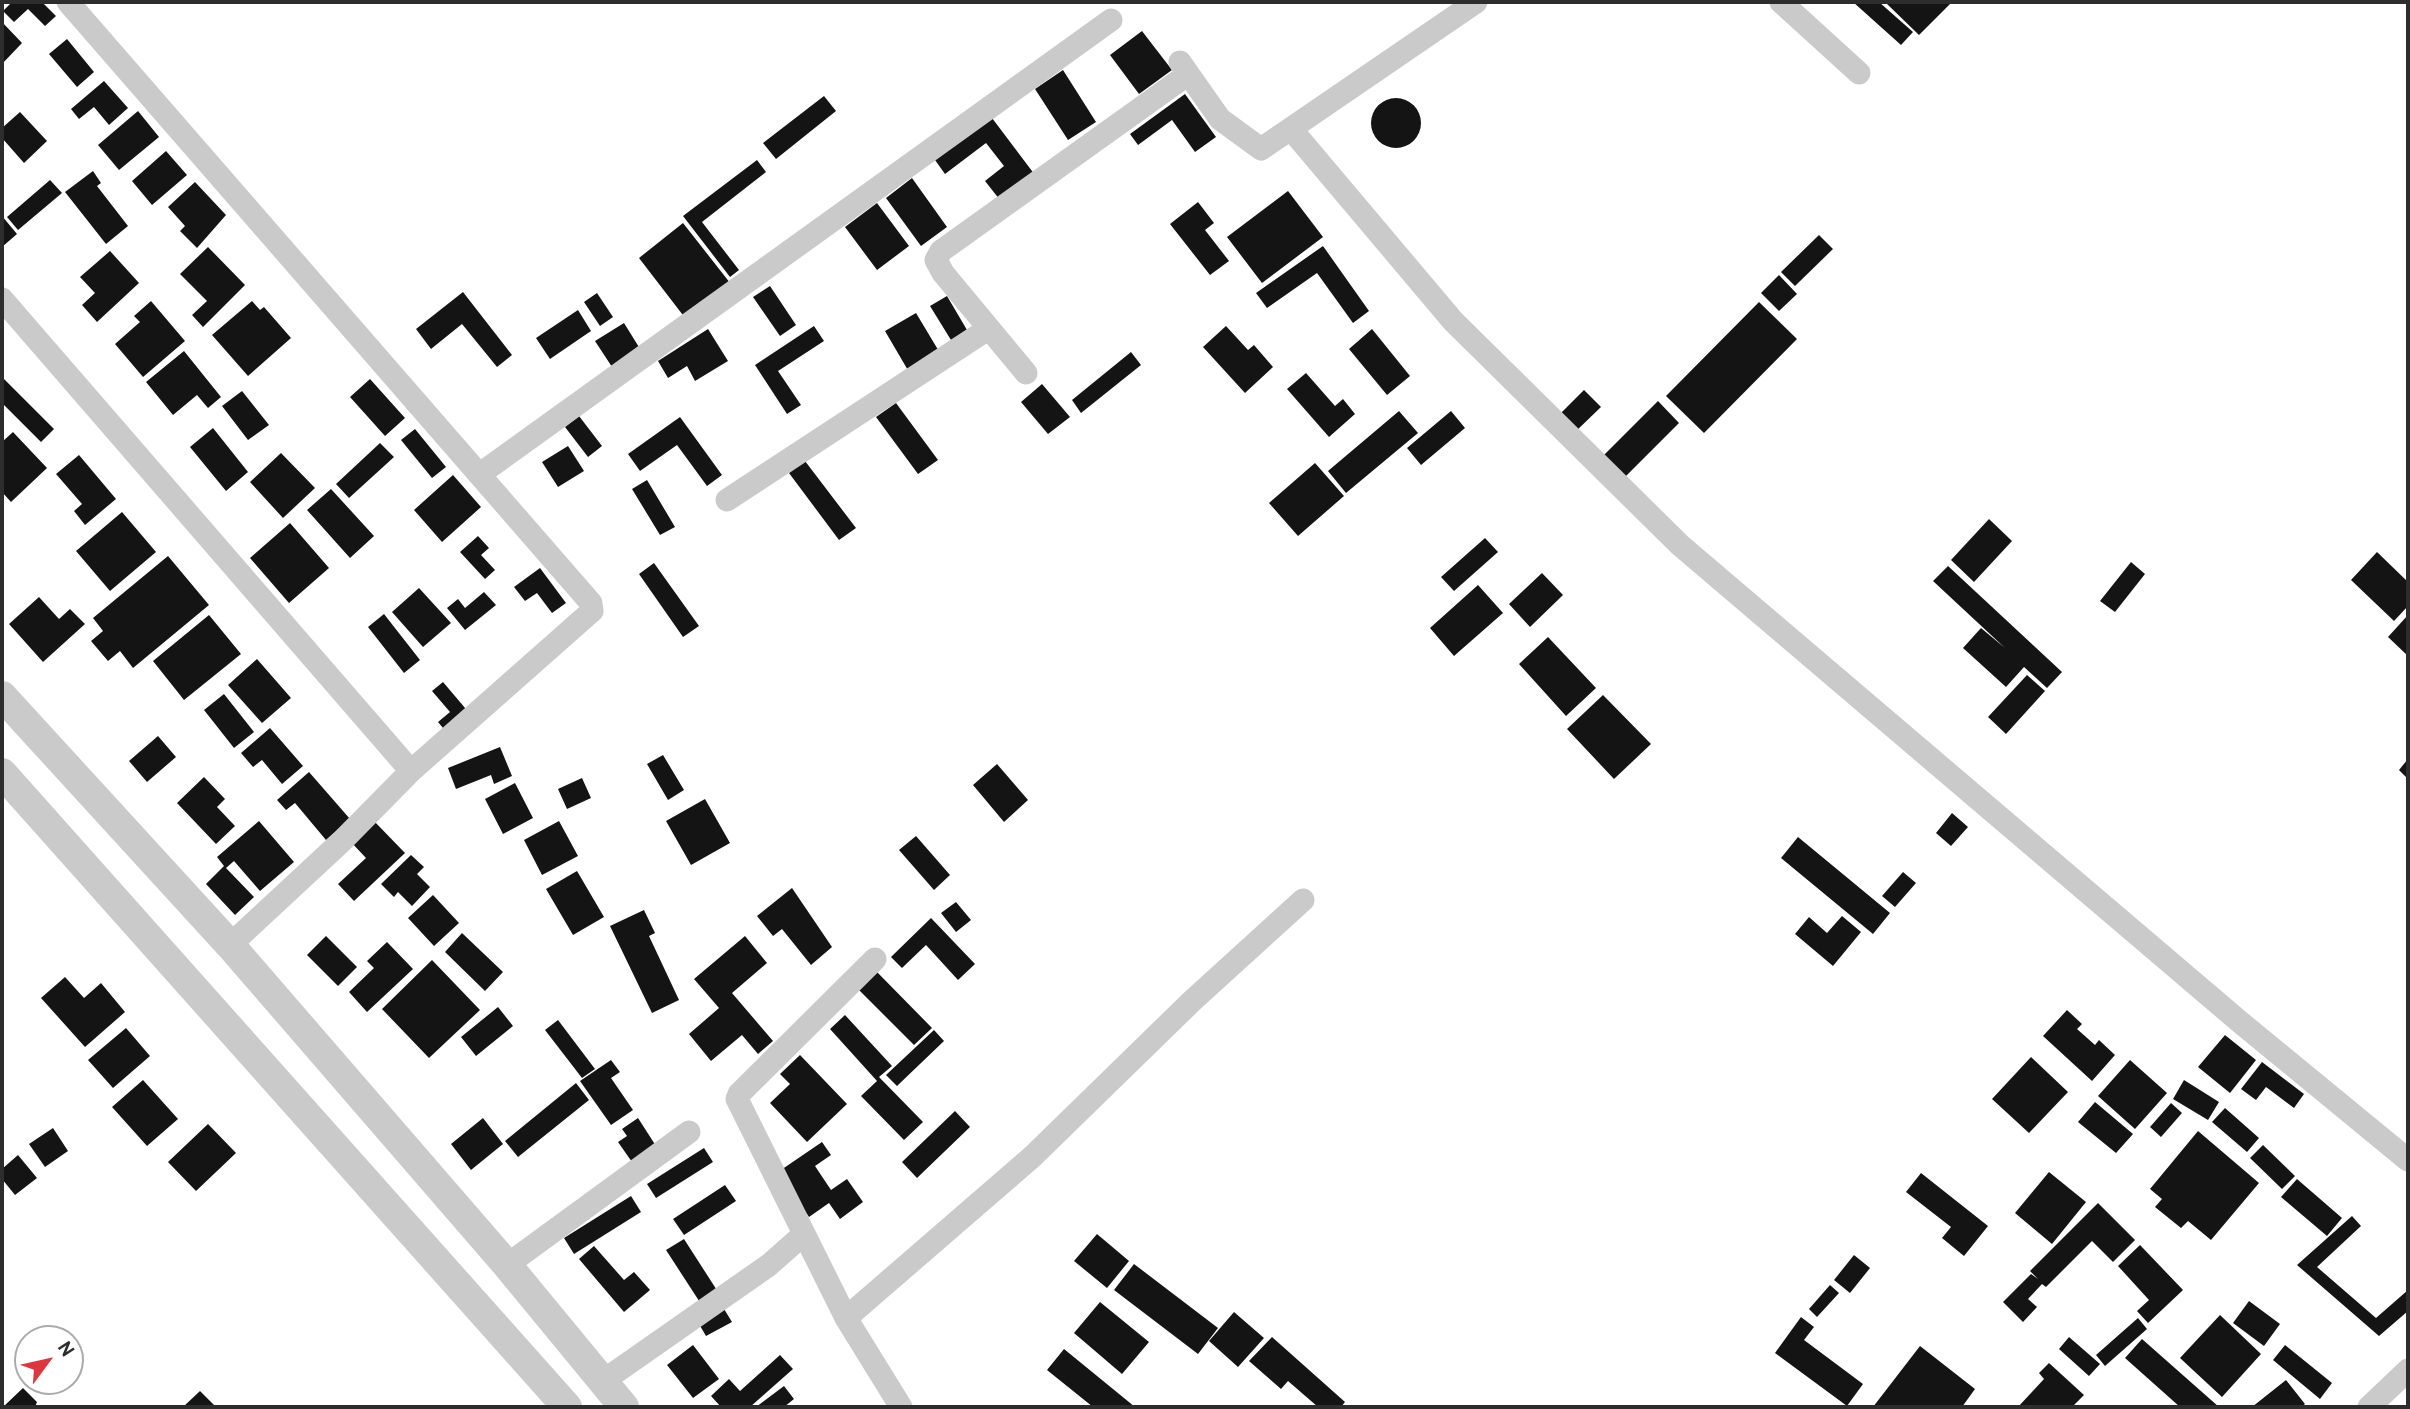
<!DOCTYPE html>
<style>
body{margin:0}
#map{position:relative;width:2410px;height:1409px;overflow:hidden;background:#fff;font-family:Overpass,sans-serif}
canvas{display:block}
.frame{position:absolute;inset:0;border:4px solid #2d2d2d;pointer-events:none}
.north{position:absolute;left:14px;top:1325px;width:70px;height:70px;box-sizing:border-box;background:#fff;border:2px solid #ababab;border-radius:50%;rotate:57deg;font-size:19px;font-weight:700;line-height:28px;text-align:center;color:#2d2d2d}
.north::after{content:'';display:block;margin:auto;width:24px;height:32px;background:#db373e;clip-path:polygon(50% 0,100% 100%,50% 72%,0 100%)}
</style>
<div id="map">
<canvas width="2410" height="1409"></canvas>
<div class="frame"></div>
<div class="north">N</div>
</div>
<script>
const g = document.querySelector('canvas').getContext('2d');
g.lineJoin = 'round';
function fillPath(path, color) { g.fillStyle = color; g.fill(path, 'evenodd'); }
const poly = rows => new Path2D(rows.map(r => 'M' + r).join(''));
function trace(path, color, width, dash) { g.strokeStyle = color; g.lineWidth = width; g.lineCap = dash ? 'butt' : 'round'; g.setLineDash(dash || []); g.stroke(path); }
const building = poly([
 [12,2,42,2,56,16,45,26,28,9,14,22,3,11],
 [1853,2,1879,2,1913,32,1901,45],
 [1885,2,1952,2,1919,35],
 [2,22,22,43,2,64],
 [1142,31,1172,70,1139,94,1110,55],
 [67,39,94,72,77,87,49,54],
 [1063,70,1096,122,1068,140,1035,89],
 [104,81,128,108,109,125,94,107,79,119,71,109],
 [1185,94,1216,137,1195,152,1172,120,1138,145,1130,134],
 [824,96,836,111,776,159,763,143],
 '1371 123a25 25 0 1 1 50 0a25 25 0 1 1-50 0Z',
 [138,111,159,137,119,170,98,145],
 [20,112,47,141,24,163,2,138,2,128],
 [992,118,1035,175,1000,200,985,181,1004,166,986,143,945,174,935,160],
 [166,151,187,175,152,205,132,181],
 [757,160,766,172,702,222,739,270,730,277,683,216],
 [93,171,101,183,97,186,128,226,106,244,65,192],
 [912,178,947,227,921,246,886,198],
 [50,180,62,193,18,230,7,217],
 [195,182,226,215,197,248,180,231,185,226,168,207],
 [1288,191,1323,237,1262,283,1227,237],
 [1198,202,1214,223,1205,230,1229,261,1210,275,1170,224],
 [877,203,909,246,877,270,845,227],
 [2,216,17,234,2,247],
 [683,223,734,288,689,323,639,258],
 [1819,235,1833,249,1795,286,1781,272],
 [1323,246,1369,311,1353,323,1317,273,1267,308,1256,293],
 [208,247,245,285,203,327,192,315,207,301,180,274],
 [110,251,139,283,97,322,82,305,95,293,80,277],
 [1779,275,1797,294,1779,311,1761,293],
 [770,286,796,325,780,336,753,297],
 [463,292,512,355,497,367,462,324,431,349,416,329],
 [597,293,613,317,600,326,584,302],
 [947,296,967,330,951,340,930,306],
 [151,301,185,341,143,377,115,344,140,322,134,316],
 [252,301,260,310,264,307,291,338,248,376,212,335],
 [1759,302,1797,339,1704,433,1666,396],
 [578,310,591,331,550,359,536,338],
 [916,313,940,353,909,372,885,331],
 [624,323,642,352,614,370,595,341],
 [814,326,824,341,778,371,801,405,787,414,755,365],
 [1226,326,1248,350,1254,345,1273,367,1245,393,1203,347],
 [708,329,728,361,695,381,687,366,668,378,658,361],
 [1372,329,1410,376,1387,395,1349,349],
 [184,351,221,397,208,408,197,395,173,415,146,382],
 [1131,352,1141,365,1081,413,1072,400],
 [1306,373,1335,406,1343,399,1355,414,1329,437,1287,389],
 [2,377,54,429,41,442,2,403],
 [370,379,405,418,385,436,350,397],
 [1042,384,1070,417,1048,434,1021,402],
 [1584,390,1601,407,1574,433,1558,416],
 [242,391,269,425,248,440,222,406],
 [1658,401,1679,423,1624,478,1603,456],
 [896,403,938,460,918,474,876,417],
 [1399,411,1418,433,1346,493,1328,471],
 [1451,411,1465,428,1421,465,1407,448],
 [579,416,602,446,588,457,565,427],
 [680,417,722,475,707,486,677,445,640,471,628,454],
 [213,428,248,472,226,491,190,447],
 [415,429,446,467,432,478,401,440],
 [13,432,47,468,11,502,2,492,2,442],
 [380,443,394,457,349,498,336,484],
 [568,446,584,471,558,487,542,462],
 [281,453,315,488,283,518,250,482],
 [79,455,116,499,85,525,74,511,82,504,56,474],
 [805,461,856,528,839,540,789,473],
 [1315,463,1344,496,1298,536,1269,503],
 [453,475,481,507,442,542,414,510],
 [647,480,675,527,660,535,632,489],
 [331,489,374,536,350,558,307,510],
 [122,512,156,552,110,591,76,551],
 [1989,519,2012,541,1974,582,1951,560],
 [290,523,329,568,289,603,250,558],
 [478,536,489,548,481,555,495,570,485,579,460,552],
 [1485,538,1498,552,1454,591,1441,577],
 [2377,552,2408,582,2408,606,2394,621,2351,580],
 [168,556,209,605,133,668,120,651,108,661,91,641,103,631,93,618],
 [2131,562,2145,574,2115,612,2100,601],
 [654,563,699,626,683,637,639,574],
 [1948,566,2062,672,2047,688,2024,667,2006,687,1963,648,1981,628,2005,648,1933,581],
 [540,568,566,603,552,613,537,593,525,601,514,587],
 [1542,573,1563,595,1530,627,1509,604],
 [1478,585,1503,613,1454,656,1430,628],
 [419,588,451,623,423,647,392,612],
 [484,592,496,605,465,630,447,608,458,599,465,608],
 [39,597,59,619,70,609,85,624,43,662,9,624],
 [384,614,420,660,404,673,368,627],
 [209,615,241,654,184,700,153,661],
 [2408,615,2408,656,2388,637],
 [1548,637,1596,688,1566,716,1519,664],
 [257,659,291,698,262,723,228,685],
 [2027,675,2045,691,2006,734,1988,717],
 [443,682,471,715,448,734,438,722,450,712,432,691],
 [224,694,254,732,234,748,204,710],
 [1603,695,1651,744,1614,779,1567,729],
 [270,728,303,766,282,784,262,760,253,767,241,753],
 [158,736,176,757,147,782,129,761],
 [500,747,512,776,494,784,491,775,456,789,448,768],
 [663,755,684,790,668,800,647,764],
 [2408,759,2408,779,2399,770],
 [997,764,1028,800,1004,822,973,785],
 [309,772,350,819,326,840,295,803,286,810,277,800],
 [204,777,225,799,217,807,235,826,216,844,177,803],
 [582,778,591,798,567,809,558,789],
 [515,783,533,818,503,834,485,799],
 [705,799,730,843,691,865,666,821],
 [1952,813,1968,827,1951,846,1936,833],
 [373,820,405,853,354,901,338,884,366,858,350,841],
 [259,821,294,862,260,891,234,861,226,868,254,897,235,915,206,884,224,866,217,857],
 [559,821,578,856,542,875,524,840],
 [916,836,950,875,934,890,899,850],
 [1798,837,1890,913,1873,934,1781,858],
 [411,855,424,867,417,874,430,887,412,906,398,892,394,897,381,884],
 [577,871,604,917,573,935,546,889],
 [1903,872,1916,883,1895,907,1882,896],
 [792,888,832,947,811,965,782,929,773,936,757,916],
 [433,895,459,923,434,946,408,918],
 [956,902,971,920,956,932,941,913],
 [644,910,655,933,649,936,679,1000,652,1013,610,926],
 [1842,916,1861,932,1833,966,1795,934,1809,917,1827,933],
 [931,918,975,964,958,980,926,945,902,968,891,957],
 [462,933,503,972,485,991,445,952],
 [326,936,357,967,338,986,307,955],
 [745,936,767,963,732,993,773,1041,758,1054,742,1035,711,1061,689,1034,719,1008,694,979],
 [387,942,413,969,367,1012,349,992,374,968,367,961],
 [432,960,480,1010,429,1058,382,1009],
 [877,972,932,1028,914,1045,859,990],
 [65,977,84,998,101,983,125,1012,85,1047,41,998],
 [498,1007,513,1026,476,1056,461,1037],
 [2067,1010,2082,1024,2077,1029,2095,1045,2099,1040,2115,1055,2092,1081,2043,1036],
 [845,1015,892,1066,879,1077,923,1122,904,1140,861,1096,877,1081,830,1029],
 [558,1020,595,1069,582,1078,545,1030],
 [126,1028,150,1056,113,1088,88,1060],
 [934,1030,944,1041,897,1086,886,1075],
 [2225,1035,2256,1060,2230,1093,2198,1067],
 [800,1055,847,1104,807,1142,770,1103,790,1084,780,1074],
 [2031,1057,2068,1092,2029,1133,1992,1099],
 [611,1060,620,1072,611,1078,633,1110,611,1125,580,1081],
 [2130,1060,2167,1093,2135,1129,2098,1096],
 [2262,1062,2304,1094,2294,1108,2266,1087,2256,1100,2241,1089],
 [143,1080,178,1119,147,1146,112,1107],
 [2184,1080,2219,1102,2208,1120,2173,1099],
 [576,1083,589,1100,518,1157,505,1141],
 [2095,1102,2133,1134,2116,1153,2078,1122],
 [2171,1103,2182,1113,2161,1137,2150,1127],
 [2225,1108,2259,1138,2247,1152,2212,1122],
 [955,1111,970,1127,917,1178,902,1162],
 [483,1118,503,1144,471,1170,451,1144],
 [638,1118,656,1146,632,1162,618,1142,627,1136,622,1129],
 [208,1124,236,1153,196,1191,168,1162],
 [53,1128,68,1151,45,1167,29,1144],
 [2198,1131,2259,1183,2211,1240,2188,1221,2181,1228,2155,1207,2162,1199,2150,1189],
 [822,1142,831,1155,815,1166,831,1190,847,1179,863,1202,840,1219,829,1203,809,1217,778,1172],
 [2263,1145,2295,1176,2282,1189,2250,1158],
 [704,1148,713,1162,656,1198,647,1184],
 [18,1155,37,1178,15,1195,2,1179,2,1169],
 [2049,1172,2086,1202,2052,1244,2015,1213],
 [1921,1173,1988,1226,1964,1256,1942,1238,1951,1227,1906,1192],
 [2297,1179,2342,1218,2327,1236,2281,1197],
 [725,1185,736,1201,684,1235,673,1219],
 [631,1196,641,1212,574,1254,564,1238],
 [2098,1203,2135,1240,2113,1262,2092,1241,2046,1287,2042,1284,2028,1299,2037,1307,2023,1322,2003,1302,2031,1274,2038,1279,2030,1271],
 [2352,1216,2361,1226,2317,1267,2376,1318,2408,1290,2408,1311,2379,1336,2297,1265],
 [1097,1234,1129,1261,1107,1288,1074,1261],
 [684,1239,720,1295,703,1307,666,1250],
 [2140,1245,2183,1290,2148,1323,2137,1311,2149,1300,2118,1266],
 [594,1246,624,1280,634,1272,650,1290,624,1312,579,1259],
 [1854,1255,1870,1268,1850,1293,1834,1280],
 [1134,1264,1218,1328,1198,1354,1114,1290],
 [1830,1285,1839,1293,1817,1317,1809,1309],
 [2249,1301,2280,1324,2264,1346,2233,1323],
 [1100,1302,1149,1342,1122,1374,1074,1333],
 [721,1304,732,1322,706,1336,696,1319],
 [1234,1312,1264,1338,1238,1367,1209,1341],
 [2220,1315,2261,1354,2222,1397,2180,1358],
 [1801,1317,1814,1327,1804,1340,1863,1384,1847,1406,1775,1353],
 [2138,1318,2147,1329,2105,1366,2096,1355],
 [1272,1337,1345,1402,1341,1407,1318,1407,1288,1381,1281,1389,1249,1361],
 [2069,1337,2100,1364,2089,1376,2059,1349],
 [2142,1339,2219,1407,2180,1407,2125,1358],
 [693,1345,719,1379,693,1398,667,1365],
 [2285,1345,2332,1383,2320,1399,2273,1360],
 [1920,1346,1975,1389,1962,1407,1873,1407],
 [1064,1349,1135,1407,1093,1407,1047,1370],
 [780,1355,793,1369,750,1407,721,1407,711,1396,729,1379,740,1391],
 [2049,1363,2084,1395,2072,1407,2018,1407,2044,1379,2039,1373],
 [2286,1380,2305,1404,2301,1407,2252,1407],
 [784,1386,794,1399,784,1407,756,1407],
 [23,1388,37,1402,35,1407,3,1407],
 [200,1391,216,1407,183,1407]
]);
const minor = poly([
 [68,2,591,603,592,611,411,771,342,841,230,945],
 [1781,2,1859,73],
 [1180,62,1220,119,1261,149,1476,2],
 [1291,129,1453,321,1680,545,2240,1022,2408,1160],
 [2,299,411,771],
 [1026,373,943,273,936,260,941,251,1187,75],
 [480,474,1111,20],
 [727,500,988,329],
 [875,959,739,1094,737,1099,846,1318,901,1407],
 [507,1265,689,1132],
 [846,1318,1032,1157,1192,1001,1303,900],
 [603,1381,769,1265,804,1234],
 [2369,1407,2408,1370]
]);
const tertiary = poly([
 [2,696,230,945,507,1265,624,1407],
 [2,773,567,1407]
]);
fillPath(building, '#141414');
trace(minor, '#cacaca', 23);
trace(tertiary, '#cacaca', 30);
</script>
